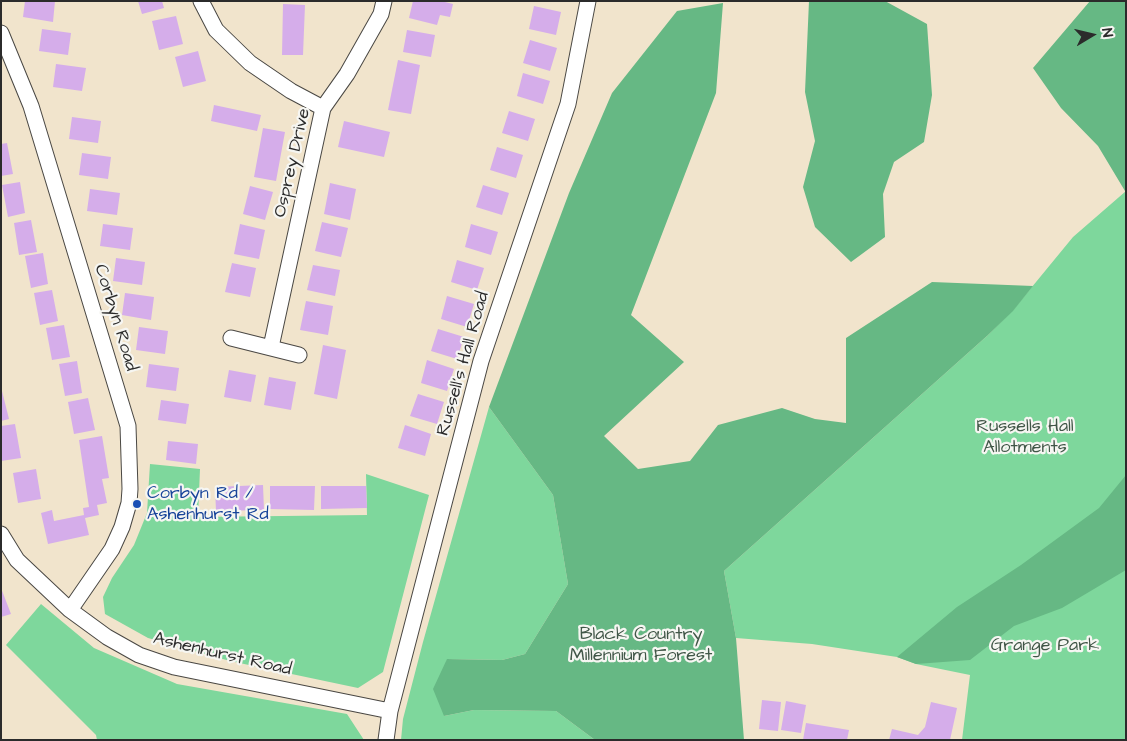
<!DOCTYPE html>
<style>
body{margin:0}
#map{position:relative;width:1127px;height:741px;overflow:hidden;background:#f1e4cc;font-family:"Architects Daughter",sans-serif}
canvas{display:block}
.frame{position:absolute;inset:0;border:2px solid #2b2b2b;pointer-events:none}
.north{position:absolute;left:1067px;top:10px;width:50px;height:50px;-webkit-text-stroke:4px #f6f6f2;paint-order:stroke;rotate:81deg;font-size:14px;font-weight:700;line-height:20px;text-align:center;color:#2b2b2b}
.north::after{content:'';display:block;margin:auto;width:18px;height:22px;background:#2b2b2b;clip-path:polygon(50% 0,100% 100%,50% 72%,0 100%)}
</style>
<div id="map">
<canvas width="1127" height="741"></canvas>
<div class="frame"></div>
<div class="north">N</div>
</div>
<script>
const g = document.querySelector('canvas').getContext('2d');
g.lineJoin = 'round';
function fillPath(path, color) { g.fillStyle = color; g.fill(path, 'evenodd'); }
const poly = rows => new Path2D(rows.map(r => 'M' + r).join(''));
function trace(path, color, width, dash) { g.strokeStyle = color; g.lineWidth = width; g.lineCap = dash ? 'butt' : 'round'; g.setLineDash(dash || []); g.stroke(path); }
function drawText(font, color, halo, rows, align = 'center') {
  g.font = font + ' "Architects Daughter",sans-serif'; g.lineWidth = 4.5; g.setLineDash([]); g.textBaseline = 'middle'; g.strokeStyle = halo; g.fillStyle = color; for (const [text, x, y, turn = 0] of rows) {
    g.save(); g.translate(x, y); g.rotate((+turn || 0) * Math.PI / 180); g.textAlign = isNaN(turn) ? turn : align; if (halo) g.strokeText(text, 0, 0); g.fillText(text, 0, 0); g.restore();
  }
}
const green = poly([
 [1126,191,1126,740,962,740,970,675,916,664,897,657,812,644,736,638,724,571,987,336,1013,310,1073,237],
 [489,407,553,495,568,584,525,654,502,660,447,659,444,716,474,710,556,711,595,740,401,740,403,719,423,642],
 [150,464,200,469,198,517,367,515,366,474,429,495,383,672,358,688,230,661,148,638,105,614,103,597,112,578,134,545,147,513],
 [41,604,94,648,177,684,347,714,364,740,97,740,96,735,6,645]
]);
const forest = poly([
 [809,1,885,1,927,24,932,95,924,142,894,162,883,194,885,237,851,262,815,227,803,187,815,141,805,92],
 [1090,1,1126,1,1125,191,1098,146,1061,108,1033,68],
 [723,3,716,93,631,315,684,362,604,436,638,469,690,461,718,425,782,408,815,419,846,423,846,338,932,282,1033,286,1013,311,987,336,724,571,736,638,744,740,595,740,556,711,474,710,444,716,433,689,447,659,502,660,525,654,568,584,553,495,489,407,569,193,612,93,677,11],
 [1126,475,1126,570,1062,608,1014,626,970,660,916,664,897,657,957,607,1021,565,1099,508]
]);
const building = poly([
 [25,1,55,1,53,22,23,17],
 [138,1,162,1,164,8,142,14],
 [413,1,441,1,453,4,450,17,440,15,437,25,409,18],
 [283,4,305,5,303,55,282,55],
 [534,6,561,12,556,35,529,29],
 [176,16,183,44,159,50,152,21],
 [42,29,71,33,68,55,39,51],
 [407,30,435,35,431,57,403,52],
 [530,40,557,48,550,71,523,63],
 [198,51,206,81,183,87,175,57],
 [398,60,420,65,411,114,388,110],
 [56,64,86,68,82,91,53,87],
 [523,73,550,81,543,104,517,96],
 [214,105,261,115,257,131,211,121],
 [509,111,535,119,528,141,502,133],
 [72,117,101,121,98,143,69,139],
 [344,121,390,132,384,157,338,147],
 [263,128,285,132,276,181,254,177],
 [7,143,13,174,1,176,1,144],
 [497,147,523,155,516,178,490,170],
 [82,153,111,157,108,179,79,175],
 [20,182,25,213,8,217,2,185],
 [330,183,356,189,350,220,324,214],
 [483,185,509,193,502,215,476,207],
 [250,186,273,192,265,220,243,214],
 [90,189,120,193,117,215,87,211],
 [31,220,37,252,19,255,14,223],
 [322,222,348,228,341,257,315,251],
 [103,224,133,228,130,250,100,246],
 [240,224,265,230,259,259,234,254],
 [471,224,498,232,491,255,465,247],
 [43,253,48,284,31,288,25,256],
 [116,258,145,262,142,285,113,281],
 [457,260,484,268,477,290,451,282],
 [232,263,256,268,250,297,225,292],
 [313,265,340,270,335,296,307,290],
 [52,290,58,321,40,325,34,293],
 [125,293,154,297,151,320,122,315],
 [447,296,474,304,467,327,441,319],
 [306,301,333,306,328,335,300,330],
 [64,325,70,357,52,360,46,328],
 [139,327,168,331,165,354,136,350],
 [438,329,464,337,457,359,431,351],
 [323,345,346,350,337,399,314,394],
 [427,360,454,369,447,391,421,383],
 [77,361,82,393,65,396,59,364],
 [149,364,179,368,176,391,146,387],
 [229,370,256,375,251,402,224,397],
 [269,377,296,382,291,410,264,405],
 [1,387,9,419,1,421],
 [418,394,444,402,437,424,410,416],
 [88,398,95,430,74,434,68,402],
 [161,400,189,404,186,424,158,420],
 [15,424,21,458,1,461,1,426],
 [405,425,431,434,425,456,398,448],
 [102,436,109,478,102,479,107,503,97,505,99,515,85,518,89,535,48,544,41,513,52,510,54,521,84,515,83,508,89,507,79,440],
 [168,441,198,444,196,464,166,460],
 [36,469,41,499,18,503,13,473],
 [263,485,264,510,216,511,215,487],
 [270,486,315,486,314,510,270,509],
 [321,486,366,486,367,508,321,509],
 [1,588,11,614,1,617],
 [762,700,781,702,778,731,759,729],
 [786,701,806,705,801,733,781,730],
 [931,702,957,708,950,740,889,740,892,729,918,735,925,727],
 [806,723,849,730,847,740,803,740]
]);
const minor = poly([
 [201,1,216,30,250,63,291,91,323,108],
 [1,33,31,106,128,426,130,489,129,503,122,527,112,549,70,610],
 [231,338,299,355],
 [271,347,323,108,347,74,381,14,384,1],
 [1,534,17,560,70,610,107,637,139,655,174,667,390,711],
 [386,740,390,711,481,361,568,104,588,1]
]);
const markers = [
 [137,504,5,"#1a4fb4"]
];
const streetNames = [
 ["Osprey Drive",293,163,-77],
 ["Corbyn Road",115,318,73],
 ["Russell's Hall Road",464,364,-74],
 ["Ashenhurst Road",222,655,13]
];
const parkNames = [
 ["Russells Hall",1025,427],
 ["Allotments",1025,448],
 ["Black Country",641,635],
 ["Millennium Forest",641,656],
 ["Grange Park",1045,646]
];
const transitNames = [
 ["Corbyn Rd /",147,494],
 ["Ashenhurst Rd",147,515]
];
fillPath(green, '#7ed79c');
fillPath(forest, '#66b884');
fillPath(building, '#d5adea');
trace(minor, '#494743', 17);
trace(minor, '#fff', 15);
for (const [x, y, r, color] of markers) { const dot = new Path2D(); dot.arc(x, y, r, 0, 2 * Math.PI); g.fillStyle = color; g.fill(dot); trace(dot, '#f6f6f2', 2); }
drawText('18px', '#2b2b2b', '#f6f6f2', streetNames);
drawText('18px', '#405647', '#f6f6f2', parkNames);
drawText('18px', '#164399', '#f6f6f2', transitNames, 'left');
</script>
